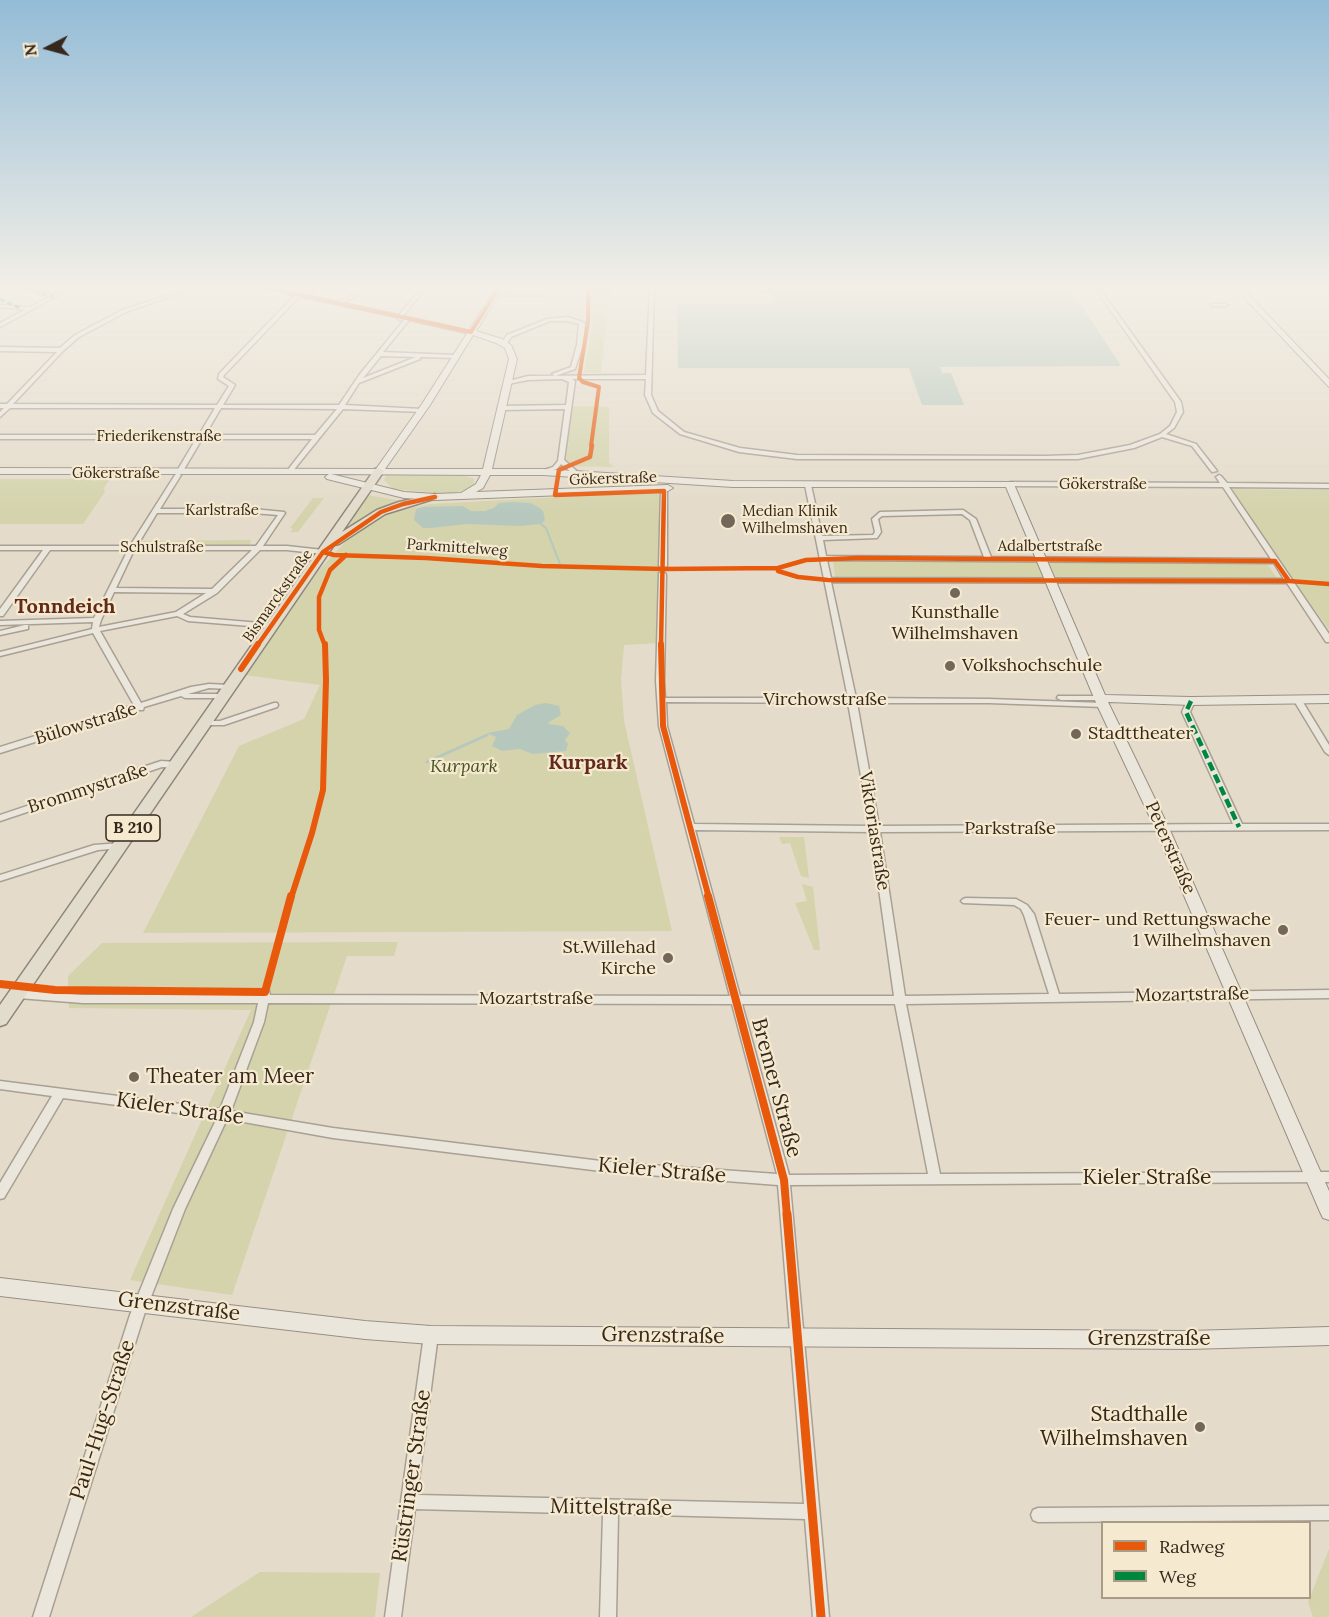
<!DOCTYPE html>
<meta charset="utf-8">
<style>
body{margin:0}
#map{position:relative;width:1329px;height:1617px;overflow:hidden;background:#e4dbca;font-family:Lora,serif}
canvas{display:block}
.legend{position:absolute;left:1101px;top:1521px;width:210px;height:78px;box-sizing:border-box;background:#f5eacf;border:2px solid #a99c87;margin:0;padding:8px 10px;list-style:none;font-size:18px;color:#36281c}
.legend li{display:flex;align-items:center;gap:12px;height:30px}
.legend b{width:30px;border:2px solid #a99c87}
.north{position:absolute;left:18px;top:18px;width:60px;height:60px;-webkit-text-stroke:4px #f5eacf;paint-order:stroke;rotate:264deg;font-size:16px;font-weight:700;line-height:24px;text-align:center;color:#36281c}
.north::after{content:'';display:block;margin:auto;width:21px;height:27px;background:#36281c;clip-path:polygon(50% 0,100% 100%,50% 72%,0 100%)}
</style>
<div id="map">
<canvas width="1329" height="1617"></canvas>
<ul class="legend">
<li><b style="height:8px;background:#e8590c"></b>Radweg</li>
<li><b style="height:8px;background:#00873e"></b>Weg</li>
</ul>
<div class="north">N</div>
</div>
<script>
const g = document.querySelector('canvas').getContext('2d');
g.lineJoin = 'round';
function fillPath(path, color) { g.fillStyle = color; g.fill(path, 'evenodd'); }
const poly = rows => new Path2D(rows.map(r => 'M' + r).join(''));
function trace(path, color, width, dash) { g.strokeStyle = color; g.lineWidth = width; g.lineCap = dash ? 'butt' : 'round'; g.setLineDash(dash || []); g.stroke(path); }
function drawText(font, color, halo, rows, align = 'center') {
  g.font = font + ' Lora,serif'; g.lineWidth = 4.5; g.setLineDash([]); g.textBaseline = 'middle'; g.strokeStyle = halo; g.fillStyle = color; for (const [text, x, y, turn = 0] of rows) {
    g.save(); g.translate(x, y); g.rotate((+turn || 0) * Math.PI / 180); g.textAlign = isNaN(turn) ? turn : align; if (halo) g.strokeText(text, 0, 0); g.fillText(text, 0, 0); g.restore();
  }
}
const green = poly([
 [589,288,610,288,601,373,584,373,593,321,589,316],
 [573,406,609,407,609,463,614,467,562,466,566,445,570,445,566,443],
 [460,474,474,479,474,485,469,489,449,494,393,489,384,480,386,475],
 [0,479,110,479,104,488,105,492,83,524,0,524],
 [1230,489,1329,490,1329,630],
 [655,492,660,495,659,643,624,645,621,680,624,721,672,931,143,933,239,746,304,719,320,685,244,675,319,570,350,537,375,520,396,511,430,504],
 [368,495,402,501,380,508,337,537],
 [313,498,324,498,298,532,290,532,293,529,290,528],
 [251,540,249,547,139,547,144,541],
 [833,559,1039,560,1046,579,835,577],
 [1048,560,1266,562,1278,580,1056,579],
 [779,837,804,837,809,878,801,876,790,843,782,844],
 [802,884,813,887,820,950,814,950,795,903,807,901],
 [398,942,394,956,347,956,232,1295,130,1280,251,1010,69,1008,68,976,102,943],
 [1329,1549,1329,1617,1313,1617,1308,1602],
 [260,1572,380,1573,375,1617,191,1617]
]);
const water = poly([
 [767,288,1070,288,1121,366,940,367,942,373,951,373,964,405,922,405,909,368,678,368,677,304,773,304,771,301,775,298,770,294,752,294],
 [512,502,531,503,538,507,543,511,545,520,541,524,520,526,467,524,431,528,423,528,414,520,416,509,424,507,463,506,471,511,484,511,494,508,499,503],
 [545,703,559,706,561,715,549,722,549,724,563,726,570,733,565,740,568,744,566,751,533,754,520,749,502,751,492,746,496,737,487,733,509,729,517,715,535,705]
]);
const streamFar1 = poly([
 [541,524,546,528,560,564]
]);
const stream = poly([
 [427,762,487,735]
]);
const street = poly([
 [25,288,31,288,53,295,67,288,72,288,0,327,0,323,25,310,0,307,0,305,30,307,49,297,25,288],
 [189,288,195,288,126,312,79,337,63,351,13,404,217,405,229,386,218,379,219,374,292,298,297,296,266,288,274,288,301,294,314,288,319,288,306,295,338,302,367,288,372,288,343,303,399,315,422,288,426,288,403,316,474,332,471,334,409,320,383,352,454,355,457,357,456,358,420,357,420,359,359,383,345,405,422,409,424,410,424,412,343,409,292,472,290,473,287,471,312,439,202,439,183,471,180,473,177,471,196,439,0,439,0,435,199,435,215,408,10,408,0,417,0,412,4,408,0,408,0,404,7,404,57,352,0,351,0,347,60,348,75,335,122,310,189,288],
 [302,297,397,317,399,320,405,319,360,374,339,405,223,405,235,385,223,377,224,375,296,300,302,297],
 [381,356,416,357,363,378,381,356],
 [221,408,337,409,315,435,205,435,221,408],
 [650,288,654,288,651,395,658,411,684,432,740,448,797,455,1044,456,1078,455,1130,445,1160,434,1170,426,1177,412,1175,402,1095,288,1099,288,1181,402,1183,412,1174,428,1166,434,1196,444,1217,471,1212,472,1192,446,1162,437,1134,448,1078,459,797,459,739,452,680,434,653,413,645,395,646,379,572,379,575,381,564,460,580,474,575,475,561,464,557,469,541,473,541,471,553,467,558,461,565,409,501,410,498,408,501,406,566,405,569,382,562,379,528,380,508,384,505,382,528,376,646,375,650,288],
 [1324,288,1329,288,1329,291,1324,289,1324,288],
 [496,293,541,294,543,295,541,296,494,295,494,293,496,293],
 [1213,304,1226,304,1228,305,1226,306,1211,306,1211,304,1213,304],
 [568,317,585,323,583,345,575,369,555,376,552,374,571,367,577,345,579,324,568,321,550,321,511,337,506,345,501,344,507,335,547,319,568,317],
 [178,473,181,475,160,509,253,509,284,512,285,513,263,546,287,546,323,550,326,552,323,554,287,550,260,550,217,593,183,614,190,617,272,624,275,624,275,628,188,621,177,616,100,631,141,703,191,687,209,684,229,685,233,687,229,689,209,688,188,694,226,694,227,696,226,698,185,698,181,696,144,707,143,710,137,710,0,753,0,747,134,705,93,633,0,656,0,652,92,629,93,622,0,625,0,621,94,618,128,550,50,550,3,616,0,616,0,609,43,550,0,550,0,546,130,546,175,475,178,473],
 [157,513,253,513,278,515,256,546,137,546,157,513],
 [134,550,252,550,212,589,116,588,134,550],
 [114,592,206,593,176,612,99,627,101,620,114,592],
 [1219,475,1221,476,1227,483,1329,484,1329,488,1229,487,1329,634,1329,642,1326,642,1287,583,831,582,856,698,989,699,1103,703,1107,705,1103,707,989,703,857,703,879,826,1233,824,1182,712,1187,701,1191,699,1195,701,1190,712,1242,824,1329,824,1329,830,880,832,905,996,1049,994,1024,915,1021,909,1014,905,963,903,961,901,963,899,966,898,1016,899,1027,905,1034,914,1059,994,1329,990,1329,998,906,1004,940,1174,1329,1172,1329,1182,790,1185,829,1617,813,1617,805,1519,618,1514,616,1617,600,1617,603,1514,415,1509,401,1617,385,1617,424,1335,426,1331,431,1329,436,1331,438,1335,417,1495,804,1504,778,1185,609,1172,333,1138,227,1119,185,1209,144,1315,49,1617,33,1617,130,1315,173,1209,217,1118,63,1098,4,1198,0,1199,0,1183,52,1096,0,1089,0,1081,220,1109,254,1022,258,1003,83,1003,18,998,14,997,13,994,14,991,18,990,83,995,259,995,261,991,265,990,269,991,270,995,730,996,659,726,656,681,659,573,665,573,666,575,664,681,665,698,848,698,805,485,806,484,811,485,822,536,873,535,875,532,872,519,880,512,963,510,976,519,991,557,1271,559,1223,487,1010,486,1007,484,1010,482,1220,483,1216,477,1219,475],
 [962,514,970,520,984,557,826,556,823,540,877,538,881,532,878,519,882,516,962,514],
 [827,560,1274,563,1284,579,831,578,827,560],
 [666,702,848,703,870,826,694,824,667,726,666,702],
 [695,830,871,832,894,996,740,996,695,830],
 [268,1003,732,1004,777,1174,609,1162,333,1128,231,1111,264,1022,268,1003],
 [742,1004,895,1004,928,1174,789,1175,742,1004],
 [664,487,667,489,667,566,663,568,659,566,661,489,664,487],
 [25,625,28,625,28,629,0,635,0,631,25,625],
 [1058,696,1100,696,1104,698,1100,700,1061,700,1057,698,1058,696],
 [1294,697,1297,697,1301,699,1329,745,1329,755,1325,752,1293,699,1294,697],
 [274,703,277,703,278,705,277,707,224,725,206,725,202,723,206,721,220,721,274,703],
 [161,761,176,762,180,765,176,768,162,767,0,821,0,815,161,761],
 [121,843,126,846,124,848,98,850,0,881,0,875,94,845,121,843],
 [1329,1506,1329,1520,1038,1522,1033,1520,1031,1515,1033,1510,1038,1508,1329,1506]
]);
const secondary = poly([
 [496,288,503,288,476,331,502,339,511,345,517,359,492,469,543,469,733,481,1013,482,1105,695,1191,697,1329,695,1329,703,1191,705,1108,702,1169,828,1329,1191,1329,1220,1323,1218,1320,1212,1155,828,1097,705,1006,487,733,487,543,475,490,475,483,488,476,492,668,485,673,488,668,491,435,500,404,498,327,479,325,477,329,474,0,474,0,468,376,469,422,404,496,288],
 [473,335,496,343,505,348,509,359,483,469,385,469,430,405,473,335],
 [331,474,481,475,476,484,461,493,435,494,404,492,331,474],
 [1235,288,1242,288,1329,379,1329,387,1235,288],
 [0,1278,365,1321,431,1326,1189,1331,1329,1327,1329,1345,1189,1349,431,1344,365,1339,0,1296,0,1278]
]);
const primary = poly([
 [379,468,384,471,342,532,377,510,399,502,435,494,440,497,385,514,339,544,334,545,6,1024,0,1026,0,1005,375,469,379,468]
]);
const quietFar1 = poly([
 [27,288,53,297],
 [0,299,20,308]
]);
const quiet = poly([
 [1191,701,1186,712,1239,827]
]);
const cyclewayFar4 = poly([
 [268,288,471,332,499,288],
 [588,288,588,322,579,378,583,382,599,387,591,446]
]);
const cyclewayFar3 = poly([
 [592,445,590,457,559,470,555,495,664,491,661,646],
 [323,552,334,555,426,558,542,566,663,569,778,568,806,560,859,558,1275,561,1289,581],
 [778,568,778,571,798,577,828,580,1289,581,1329,584],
 [257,646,323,552,381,512,403,504,435,497],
 [325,646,319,630,319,597,330,570,346,555]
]);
const cyclewayFar2 = poly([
 [661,644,663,726,709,898],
 [241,669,258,644],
 [291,898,312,833,323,790,326,680,325,644]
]);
const cyclewayFar1 = poly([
 [708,896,784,1180,787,1216],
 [0,984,55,990,265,992,291,896]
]);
const cycleway = poly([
 [787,1214,821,1617]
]);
const markers = [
 [728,521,8,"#736759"],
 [955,593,6,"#736759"],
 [950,666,6,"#736759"],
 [1076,734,6,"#736759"],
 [1283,930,6,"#736759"],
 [668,958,6,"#736759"],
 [134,1077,6,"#736759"],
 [1200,1427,6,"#736759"]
];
const farStreetnames = [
 ["Friederikenstraße",159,437],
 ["Gökerstraße",116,474],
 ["Gökerstraße",613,479,-2],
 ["Gökerstraße",1103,485],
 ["Karlstraße",222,511],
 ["Adalbertstraße",1050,547],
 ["Schulstraße",162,548],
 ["Parkmittelweg",457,548,4],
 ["Bismarckstraße",278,596,-55]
];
const farPoinames = [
 ["Median Klinik",742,512],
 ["Wilhelmshaven",742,529]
];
const shields = [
 [133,828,54]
];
const shieldNames = [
 ["B 210",133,828]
];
const poiNames = [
 ["Kunsthalle",955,613,"center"],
 ["Wilhelmshaven",955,634,"center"],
 ["Volkshochschule",962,666],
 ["Stadttheater",1088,734],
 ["Feuer- und Rettungswache",1271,920,"right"],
 ["1 Wilhelmshaven",1271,941,"right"],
 ["St.Willehad",656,948,"right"],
 ["Kirche",656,969,"right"]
];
const streetNames = [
 ["Virchowstraße",825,700],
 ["Bülowstraße",86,724,-17],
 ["Brommystraße",88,789,-18],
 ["Parkstraße",1010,829],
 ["Viktoriastraße",874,831,81],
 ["Peterstraße",1170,848,66],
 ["Mozartstraße",1192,995,-1],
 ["Mozartstraße",536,999]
];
const parkNames = [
 ["Kurpark",464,767]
];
const neighbourhoodNames = [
 ["Tonndeich",65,607],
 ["Kurpark",588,763]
];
const nearPoinames = [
 ["Theater am Meer",146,1077],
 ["Stadthalle",1188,1415,"right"],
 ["Wilhelmshaven",1188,1439,"right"]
];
const nearStreetnames = [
 ["Bremer Straße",776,1088,75],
 ["Kieler Straße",180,1109,8],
 ["Kieler Straße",662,1171,5],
 ["Kieler Straße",1147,1178],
 ["Grenzstraße",179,1307,7],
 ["Grenzstraße",663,1336,1],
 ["Grenzstraße",1149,1339],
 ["Paul-Hug-Straße",103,1420,-72],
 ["Rüstringer Straße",412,1476,-82],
 ["Mittelstraße",611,1508,1]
];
fillPath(green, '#d4d3ac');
fillPath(water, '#b6c8bd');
trace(streamFar1, '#b6c8bd', 2);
trace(stream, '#b6c8bd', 3);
trace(street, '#a9a094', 3);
trace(secondary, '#988f84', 2);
trace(primary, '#8e857a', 3);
fillPath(street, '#ebe6dc');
fillPath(secondary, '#ebe6dc');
fillPath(primary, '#e2dccd');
trace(quietFar1, '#00873e', 3, [5, 3]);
trace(quiet, '#00873e', 4.5, [9, 4.5]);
trace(cyclewayFar4, '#e8590c', 4);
trace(cyclewayFar3, '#e8590c', 4.5);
trace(cyclewayFar2, '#e8590c', 6);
trace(cyclewayFar1, '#e8590c', 8);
trace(cycleway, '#e8590c', 9);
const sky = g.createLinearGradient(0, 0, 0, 514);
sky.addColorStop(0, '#94bcd7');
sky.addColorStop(0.56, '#f3efe7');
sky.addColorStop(1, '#f3efe700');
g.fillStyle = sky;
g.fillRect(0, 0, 1329, 514);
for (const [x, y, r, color] of markers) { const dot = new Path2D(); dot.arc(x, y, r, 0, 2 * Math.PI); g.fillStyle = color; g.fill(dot); trace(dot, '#f5eacf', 2); }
drawText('15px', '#36281c', '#f5eacf', farStreetnames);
drawText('15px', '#36281c', '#f5eacf', farPoinames, 'left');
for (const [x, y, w] of shields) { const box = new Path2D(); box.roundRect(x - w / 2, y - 13, w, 26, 4.5); g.fillStyle = '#f5eacf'; g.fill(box); trace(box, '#36281c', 1.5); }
drawText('bold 16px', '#36281c', null, shieldNames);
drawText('18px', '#36281c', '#f5eacf', poiNames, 'left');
drawText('18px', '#36281c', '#f5eacf', streetNames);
drawText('italic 18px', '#475323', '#f5eacf', parkNames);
drawText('bold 20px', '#63291b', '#f5eacf', neighbourhoodNames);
drawText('21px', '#36281c', '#f5eacf', nearPoinames, 'left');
drawText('21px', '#36281c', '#f5eacf', nearStreetnames);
</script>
